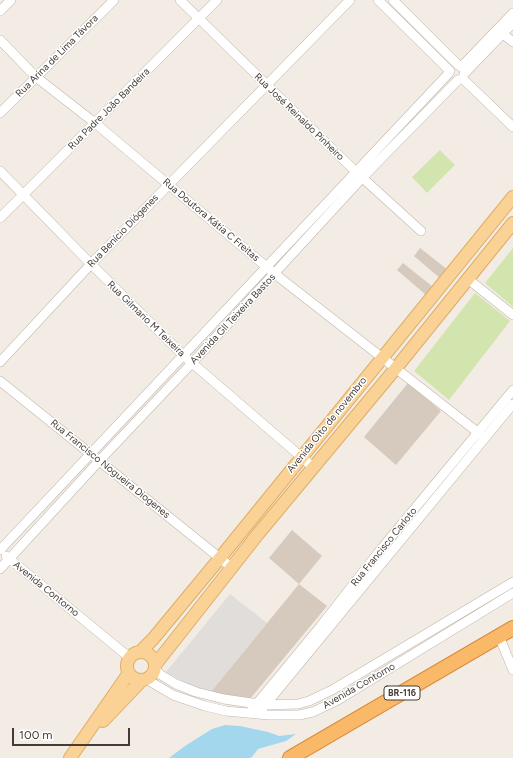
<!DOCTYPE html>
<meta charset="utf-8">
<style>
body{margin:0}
#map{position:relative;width:513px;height:758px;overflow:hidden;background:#f2ece5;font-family:Figtree,sans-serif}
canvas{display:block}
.scale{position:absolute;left:12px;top:728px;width:118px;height:18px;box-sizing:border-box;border:2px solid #443c35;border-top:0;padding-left:5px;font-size:12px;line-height:14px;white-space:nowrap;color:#443c35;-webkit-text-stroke:3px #fff;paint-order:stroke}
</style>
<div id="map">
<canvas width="513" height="758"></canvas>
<div class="scale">100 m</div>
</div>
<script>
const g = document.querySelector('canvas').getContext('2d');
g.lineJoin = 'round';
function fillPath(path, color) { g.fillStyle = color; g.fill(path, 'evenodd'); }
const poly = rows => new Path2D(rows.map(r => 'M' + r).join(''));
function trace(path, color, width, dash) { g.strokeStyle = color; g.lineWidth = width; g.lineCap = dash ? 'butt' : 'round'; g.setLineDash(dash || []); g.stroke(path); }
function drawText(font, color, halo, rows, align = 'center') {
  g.font = font + ' Figtree,sans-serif'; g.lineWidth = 3; g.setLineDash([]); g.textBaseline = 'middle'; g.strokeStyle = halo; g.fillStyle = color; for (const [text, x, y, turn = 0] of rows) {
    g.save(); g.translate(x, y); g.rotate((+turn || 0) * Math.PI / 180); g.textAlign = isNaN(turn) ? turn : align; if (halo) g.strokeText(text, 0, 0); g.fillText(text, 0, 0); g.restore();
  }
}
const green = poly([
 [440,150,455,165,427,193,412,177],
 [513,248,513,307,485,283],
 [475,293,510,321,449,400,414,371]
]);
const parking = poly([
 [230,594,267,623,210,693,186,683,166,672]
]);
const water = poly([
 [225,725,240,726,268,732,279,736,296,734,286,741,258,749,252,757,250,758,169,758,185,746,212,729]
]);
const building = poly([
 [420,248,448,270,441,279,414,256],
 [403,263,433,287,426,295,397,270],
 [408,383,441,411,396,465,364,437],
 [292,530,322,556,299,584,327,606,250,699,210,693,299,584,269,558]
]);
const minor = poly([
 [180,0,356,172,421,231],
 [378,0,450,71],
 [393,0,458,65],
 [0,11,11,0],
 [503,34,513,42],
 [0,40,36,77,95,123,275,274,485,438],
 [461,67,513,13],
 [464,74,513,23],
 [462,78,513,127],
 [0,113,114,0],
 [0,171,91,264,184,356,313,467],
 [0,218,217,0],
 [468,279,513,315],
 [0,362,91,264,350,0],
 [0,381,231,567],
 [0,550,449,73],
 [6,556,130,658],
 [0,569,100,460,192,363,362,178,458,80],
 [499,636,513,670],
 [155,669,161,675,176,684,196,692,224,699,265,705,298,704,309,701,332,690,513,582],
 [146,679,173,695,205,706,226,711,269,715,299,715,313,712,338,700,513,593],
 [249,713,320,627,377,554,513,390],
 [258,714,513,404]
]);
const major = poly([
 [140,652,153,639,220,558,513,197],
 '127 666a14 14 0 1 1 28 0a14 14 0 1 1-28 0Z',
 [155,665,258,534,396,368,513,223],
 [103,721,142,680],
 [70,758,129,673]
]);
const highway = poly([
 [290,758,513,628]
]);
const shields = [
 [402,693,36]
];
const shieldNames = [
 ["BR-116",402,693]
];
const streetNames = [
 ["Rua Arina de Lima Távora",57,56,-45],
 ["Rua Padre João Bandeira",109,109,-45],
 ["Rua José Reinaldo Pinheiro",299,117,44],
 ["Rua Doutora Kátia C Freitas",211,220,40],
 ["Rua Benício Diógenes",123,231,-46],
 ["Rua Gilmario M Teixeira",146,319,44],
 ["Avenida GIl Teixeira Bastos",233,319,-47],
 ["Avenida Oito de novembro",327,425,-51],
 ["Rua Francisco Nogueira Diogenes",110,469,39],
 ["Rua Francisco Carloto",384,547,-51],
 ["Avenida Contorno",46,589,39],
 ["Avenida Contorno",359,686,-30]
];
fillPath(green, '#d3e5ae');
fillPath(parking, '#e0ddda');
fillPath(water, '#a2d7ed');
fillPath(building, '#d6cabe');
trace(minor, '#c0b6ab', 10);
trace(major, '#dfad65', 14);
trace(highway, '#d88b39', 16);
trace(minor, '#fff', 9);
trace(major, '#fbd295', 12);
trace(highway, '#f9b969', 14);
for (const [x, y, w] of shields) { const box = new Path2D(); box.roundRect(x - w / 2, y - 7, w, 14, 3); g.fillStyle = '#fff'; g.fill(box); trace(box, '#443c35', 1); }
drawText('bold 9px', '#443c35', null, shieldNames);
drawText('10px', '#443c35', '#fff', streetNames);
</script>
